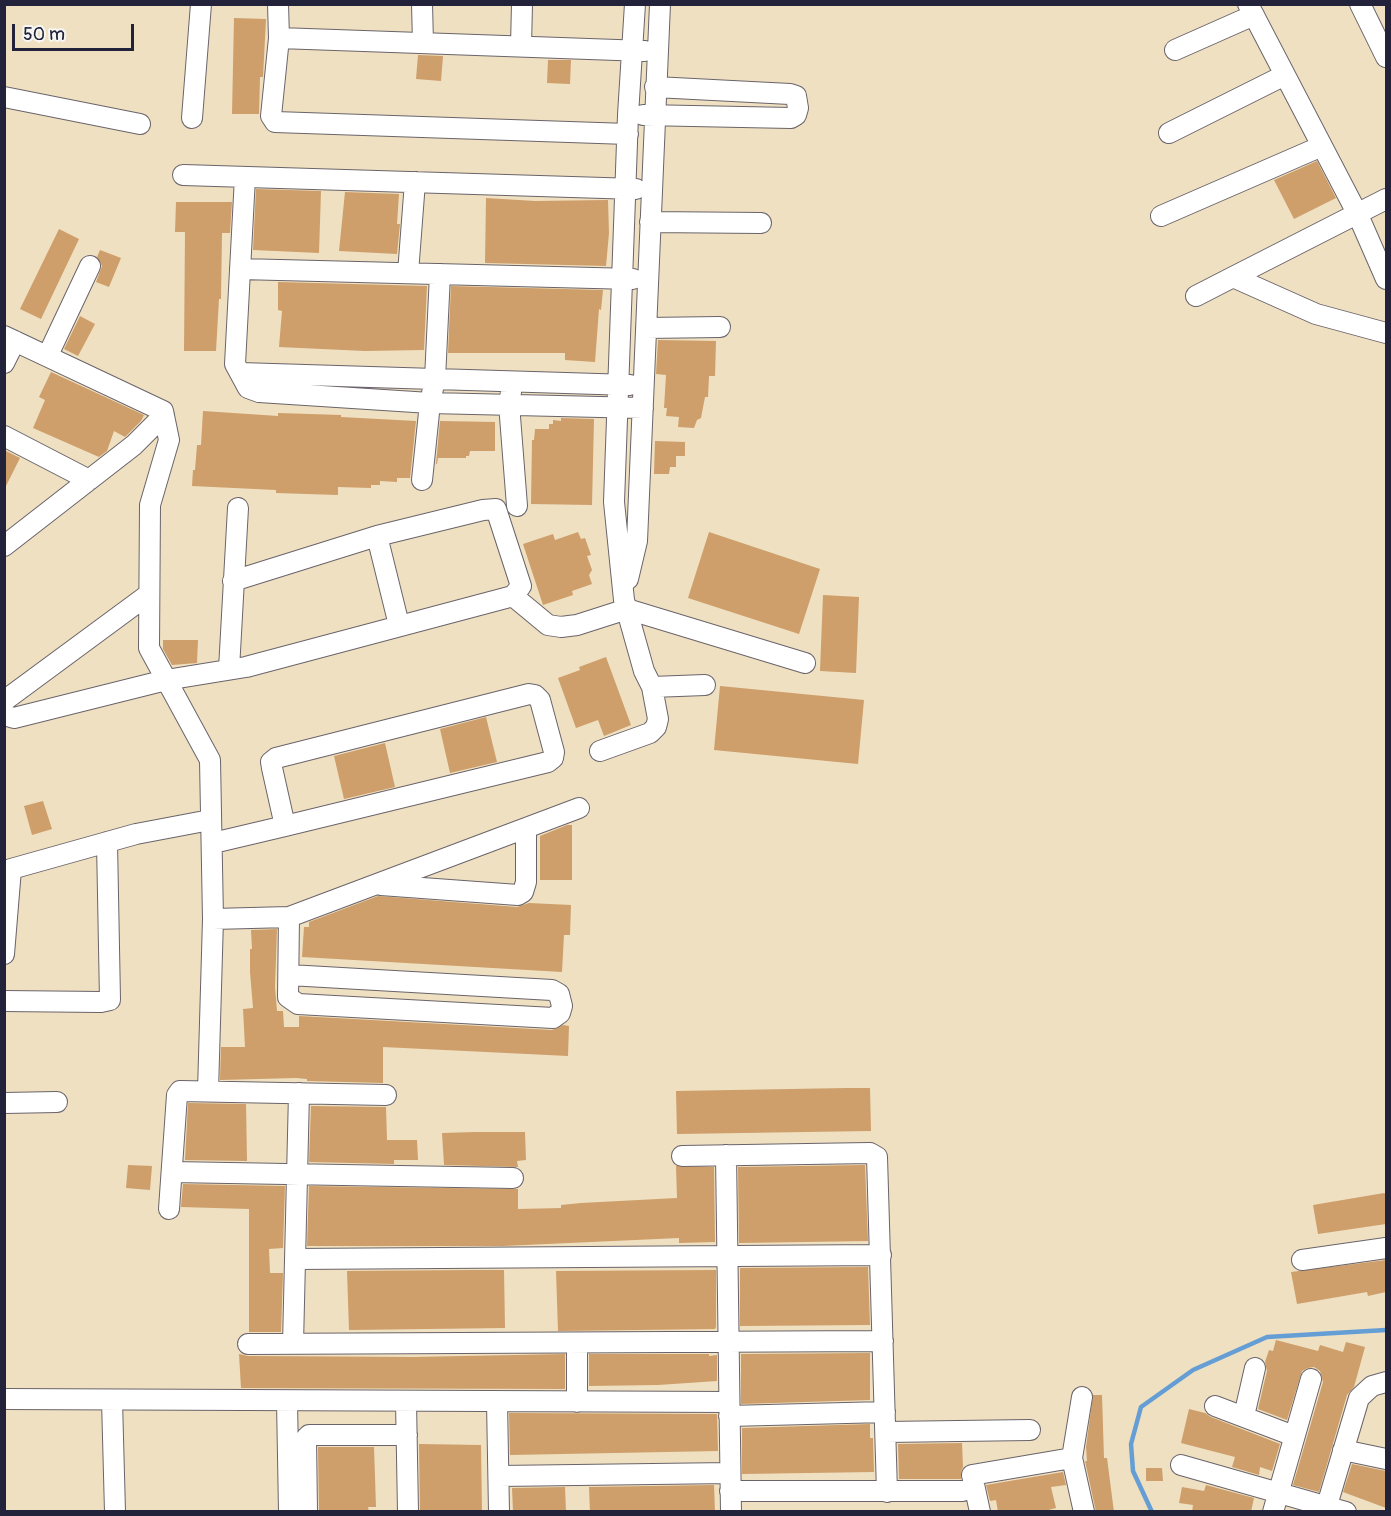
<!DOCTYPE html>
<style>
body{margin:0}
#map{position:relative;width:1391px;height:1516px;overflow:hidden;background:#efe0c1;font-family:Pangolin,sans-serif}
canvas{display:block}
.frame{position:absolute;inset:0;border:6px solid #22223b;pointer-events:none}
.scale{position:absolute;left:12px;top:24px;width:122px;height:27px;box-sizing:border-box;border:3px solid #22223b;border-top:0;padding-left:8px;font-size:18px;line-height:21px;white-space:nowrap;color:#22223b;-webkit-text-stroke:4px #f6f6f2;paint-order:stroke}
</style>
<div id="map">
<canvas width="1391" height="1516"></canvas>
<div class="frame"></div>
<div class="scale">50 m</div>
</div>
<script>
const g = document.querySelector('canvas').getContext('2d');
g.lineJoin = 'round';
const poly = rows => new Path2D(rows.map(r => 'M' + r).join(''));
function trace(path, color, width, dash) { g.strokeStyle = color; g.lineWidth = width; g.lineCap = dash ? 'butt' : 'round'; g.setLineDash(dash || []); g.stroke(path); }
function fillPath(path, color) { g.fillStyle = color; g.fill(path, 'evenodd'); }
const stream = poly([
 [1152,1512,1133,1471,1131,1444,1141,1407,1193,1370,1267,1337,1386,1330]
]);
const building = poly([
 [234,18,266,19,263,77,260,77,259,114,232,114],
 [418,55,443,56,441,81,416,79],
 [548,60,571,60,570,84,547,83],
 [1317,161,1336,198,1294,219,1274,180],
 [256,189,321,191,319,253,253,250],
 [345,192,399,194,397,224,400,224,397,254,339,251],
 [486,198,535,201,608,200,609,233,606,266,485,263],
 [176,202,232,202,230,233,222,233,221,299,219,299,216,351,184,351,185,232,175,232],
 [59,229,79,239,41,319,20,309],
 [100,250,121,258,109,287,96,282,102,266,97,257],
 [278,282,427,286,424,350,365,351,279,347,282,311,278,310],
 [451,286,603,290,601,310,599,309,595,362,565,360,565,353,448,353],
 [80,316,95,324,78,356,64,349],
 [658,340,716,341,715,376,709,376,708,397,705,397,701,418,697,420,694,428,678,427,679,417,666,416,667,408,664,408,666,375,656,374],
 [51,372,144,415,141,421,125,437,114,431,107,451,99,457,33,428,45,400,39,397],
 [203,411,278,416,278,413,341,415,341,417,416,421,410,478,397,478,397,482,380,481,380,485,371,485,371,488,338,487,338,495,276,493,276,490,192,486,193,470,195,470,197,445,201,445],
 [561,418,594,419,592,505,531,504,532,440,534,440,535,429,549,429,549,424,553,424,553,420,561,421],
 [440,421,495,422,495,451,470,451,469,456,466,456,466,458,438,458,437,464,436,464],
 [655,441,685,442,685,456,676,456,676,467,670,467,669,474,654,474],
 [4,450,20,458,4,490],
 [578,532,581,539,585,538,591,555,587,556,592,570,589,575,592,584,572,591,573,595,543,605,523,544,553,534,555,540],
 [709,532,820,569,799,634,688,598],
 [823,595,859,597,856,673,820,671],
 [163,640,198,640,197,663,172,665,163,649],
 [606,657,631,725,604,736,598,720,576,728,558,678,580,670,579,667],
 [720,686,864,700,858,764,714,750],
 [486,717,497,762,450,773,440,729],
 [385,743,395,787,344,799,334,756],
 [43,801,52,829,32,835,24,806],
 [567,825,572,825,572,880,540,880,540,836],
 [378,896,517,907,529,903,571,905,570,935,564,935,562,972,302,957,304,927,309,927,309,922],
 [277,929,275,987,277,1011,283,1011,284,1027,299,1027,299,1016,552,1030,563,1025,569,1026,568,1056,383,1047,383,1083,307,1081,307,1079,296,1078,220,1080,221,1047,245,1047,243,1009,253,1008,250,972,250,949,252,949,251,930],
 [847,1088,870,1088,871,1131,677,1134,676,1091],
 [188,1103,246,1104,247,1161,185,1160],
 [311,1106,386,1107,387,1140,417,1140,418,1160,394,1160,394,1164,309,1162],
 [475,1132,525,1132,526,1160,517,1161,518,1167,444,1165,442,1133],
 [128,1165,152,1166,150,1190,126,1188],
 [865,1165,868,1241,739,1243,738,1167],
 [676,1166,714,1167,715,1242,679,1243,679,1238,503,1246,307,1246,309,1186,518,1189,518,1209,561,1208,561,1205,581,1203,677,1198],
 [183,1184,285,1186,283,1248,269,1249,270,1273,283,1273,281,1332,249,1332,249,1209,181,1207],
 [1384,1193,1386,1194,1386,1224,1318,1234,1313,1205],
 [1386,1260,1386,1292,1368,1296,1367,1292,1297,1304,1291,1272],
 [868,1267,870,1325,740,1326,740,1268],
 [474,1270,504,1270,505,1328,349,1330,347,1271],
 [716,1270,716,1327,715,1329,558,1331,556,1271],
 [1276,1340,1318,1351,1320,1345,1343,1352,1346,1342,1365,1347,1354,1387,1347,1395,1319,1492,1293,1485,1323,1382,1320,1371,1314,1367,1308,1368,1302,1371,1287,1420,1258,1409,1267,1371,1265,1362,1269,1350,1273,1351],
 [870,1353,870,1400,741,1404,741,1354],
 [239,1354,248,1356,414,1357,565,1354,565,1389,241,1388],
 [589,1354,709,1354,709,1356,717,1355,717,1381,658,1385,589,1386],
 [1093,1395,1102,1395,1104,1458,1107,1458,1114,1512,1096,1512,1085,1461,1087,1461,1086,1447],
 [1189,1409,1205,1413,1211,1417,1280,1444,1272,1471,1260,1467,1259,1475,1232,1467,1235,1457,1181,1443],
 [509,1413,717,1414,718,1451,510,1455],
 [870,1424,870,1438,873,1438,874,1472,742,1474,742,1428],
 [962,1443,963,1467,961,1472,961,1479,899,1479,898,1444],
 [419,1444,481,1445,482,1512,420,1512],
 [318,1447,374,1447,376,1507,368,1507,369,1512,319,1512],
 [1352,1464,1386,1471,1386,1508,1343,1492],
 [1146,1468,1162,1468,1163,1481,1146,1481],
 [1063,1472,1066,1485,1051,1487,1056,1508,1041,1512,998,1512,996,1500,990,1501,986,1485],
 [714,1485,715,1512,590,1512,589,1487],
 [1206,1485,1254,1498,1251,1512,1192,1512,1193,1505,1179,1503,1182,1487,1204,1491],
 [565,1487,566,1512,513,1512,512,1488]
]);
const street = poly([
 [278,4,279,38,271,116,275,122,628,134],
 [422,4,423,43],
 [635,4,628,115,614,502,624,600,644,671,652,687,705,685],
 [1248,4,1358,215,1386,279],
 [1360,4,1386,57],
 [279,38,645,51],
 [521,46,522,4],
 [1175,50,1254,15],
 [4,97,140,124],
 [643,115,791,118,796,115,798,108,796,96,790,94,655,87],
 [192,118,201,4],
 [1169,133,1285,75],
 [183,175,636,189],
 [245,177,235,364,248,388,259,392,430,403,643,408],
 [1386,199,1233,277,1316,314,1386,333],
 [1161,216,1322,146],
 [650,222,761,223],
 [240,269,633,279],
 [408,273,415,182],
 [1196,296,1233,277],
 [646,328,720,327],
 [4,336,163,411,169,440,150,505,149,648,210,760,213,919,208,1091],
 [48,355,90,266],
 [4,363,15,341],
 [240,373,630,385],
 [511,392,509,404,517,506],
 [4,436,89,480],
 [422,480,430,403,435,379,440,274],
 [377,536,399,625],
 [4,546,134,445,164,415],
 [628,579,637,541,660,4],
 [513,596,548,625,561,627,577,625,627,609,805,663],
 [229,669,238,508],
 [4,701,149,594],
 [4,715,14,718,166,680,246,667,513,596,521,586,496,509,483,510,377,536,233,581],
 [600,751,650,733,656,727,658,719,652,687],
 [213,843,285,826,548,762,553,758,554,752,540,700,535,695,529,694,276,758,271,762,272,768,285,826],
 [4,871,136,834,210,820],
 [381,885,518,895,523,892,526,882,526,828],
 [213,919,289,917,579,808],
 [4,954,11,869],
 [289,975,552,990,559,994,562,1006,560,1013,553,1018,298,1004,288,997,289,917],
 [4,1001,101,1002,110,1000,107,842],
 [4,1103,57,1102],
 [726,1155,731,1512],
 [682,1156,870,1153,877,1157,887,1492],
 [172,1172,513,1178],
 [169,1209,177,1095,180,1091,386,1095],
 [295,1259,881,1255],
 [1302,1260,1386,1248],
 [577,1343,577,1402],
 [248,1344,883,1341],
 [293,1344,299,1093],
 [4,1399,729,1402],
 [112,1400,115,1512],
 [287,1401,289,1512],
 [406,1402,408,1512],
 [497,1402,499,1512],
 [1215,1406,1294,1436],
 [729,1416,885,1412],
 [1244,1416,1255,1368],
 [886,1432,1030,1430],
 [1343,1450,1386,1459],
 [1072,1458,1082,1397],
 [1181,1465,1346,1512],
 [499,1476,730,1473],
 [730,1491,963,1491],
 [307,1512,306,1438,309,1435,407,1435],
 [980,1512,972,1475,1072,1458,1084,1512],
 [1273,1512,1311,1379],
 [1325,1512,1359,1398,1372,1386,1386,1382]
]);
trace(stream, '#649ed4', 4.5);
fillPath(building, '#ce9e6b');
trace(street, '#6a646a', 22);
trace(street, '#fff', 20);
</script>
